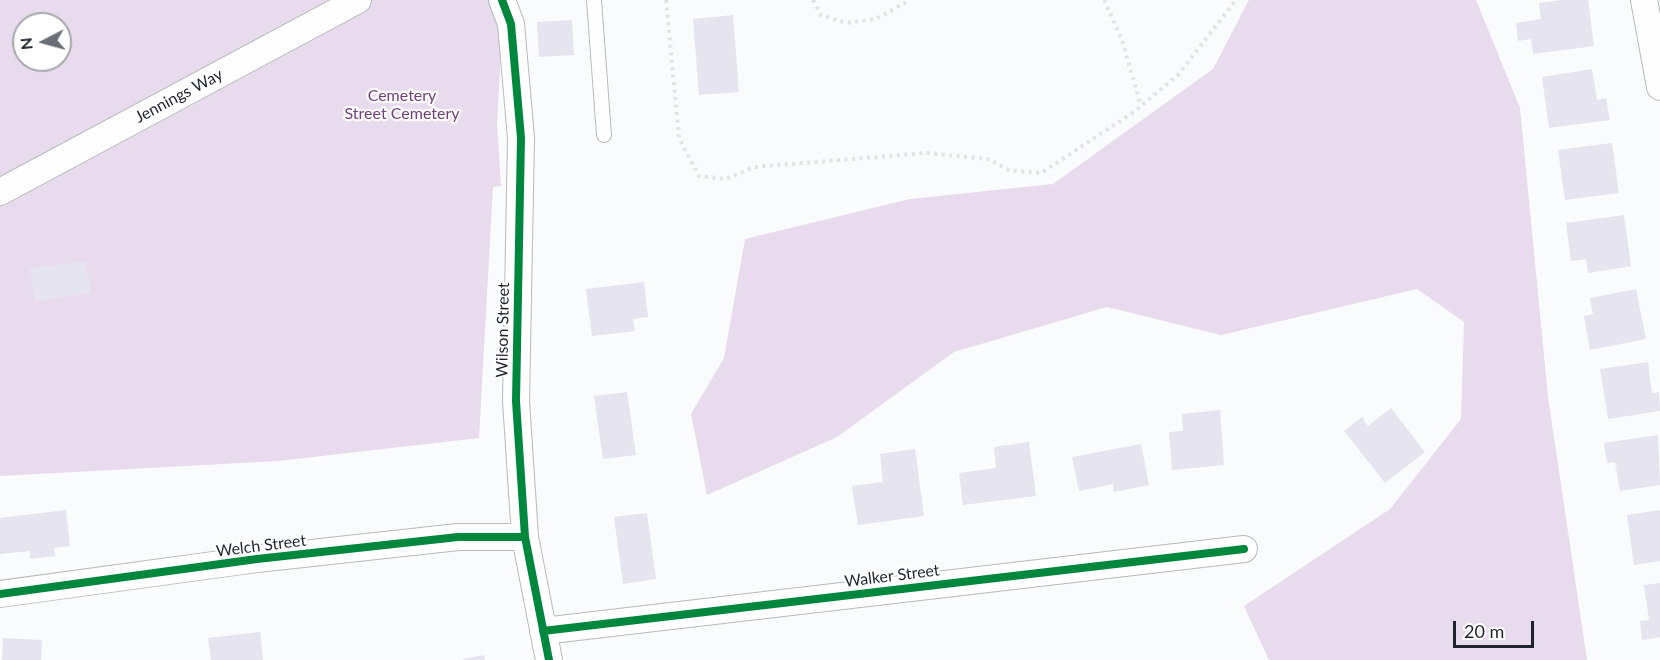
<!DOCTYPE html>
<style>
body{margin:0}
#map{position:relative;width:1660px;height:660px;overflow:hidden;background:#f9fbfd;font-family:Lato,sans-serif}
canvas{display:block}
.north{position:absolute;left:12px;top:12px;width:60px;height:60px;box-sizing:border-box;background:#fff;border:2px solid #a5a7ab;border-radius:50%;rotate:264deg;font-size:16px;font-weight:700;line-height:24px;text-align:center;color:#1e222c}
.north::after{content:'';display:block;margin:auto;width:21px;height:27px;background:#6b6e75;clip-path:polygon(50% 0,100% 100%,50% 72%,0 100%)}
.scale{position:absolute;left:1453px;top:621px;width:81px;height:27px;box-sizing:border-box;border:3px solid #1e222c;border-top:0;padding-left:8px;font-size:18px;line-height:21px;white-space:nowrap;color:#1e222c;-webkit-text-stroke:4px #fff;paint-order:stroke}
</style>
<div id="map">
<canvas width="1660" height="660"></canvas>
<div class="north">N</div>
<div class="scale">20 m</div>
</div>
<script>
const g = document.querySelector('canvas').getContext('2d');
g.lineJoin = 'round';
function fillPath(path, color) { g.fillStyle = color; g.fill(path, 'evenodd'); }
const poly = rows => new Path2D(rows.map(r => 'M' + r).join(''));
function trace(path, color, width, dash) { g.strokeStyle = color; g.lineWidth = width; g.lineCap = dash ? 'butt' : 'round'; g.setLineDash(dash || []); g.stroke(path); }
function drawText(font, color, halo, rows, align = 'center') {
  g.font = font + ' Lato,sans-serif'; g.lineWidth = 4.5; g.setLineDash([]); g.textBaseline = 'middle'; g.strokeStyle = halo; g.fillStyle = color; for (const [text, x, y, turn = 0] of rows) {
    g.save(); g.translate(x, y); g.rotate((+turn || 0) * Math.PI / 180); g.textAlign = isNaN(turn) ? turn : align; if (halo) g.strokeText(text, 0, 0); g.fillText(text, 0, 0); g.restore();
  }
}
const green = poly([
 [0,0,504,0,497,124,501,186,493,187,479,438,278,461,0,476],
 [24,24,60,24,60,60,24,60],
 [1249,0,1476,0,1520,108,1548,397,1587,660,1269,660,1244,606,1390,509,1461,419,1464,322,1417,289,1221,335,1107,307,954,352,837,437,707,495,691,414,724,358,745,239,910,199,1053,184,1213,69]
]);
const building = poly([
 [1561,0,1588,0,1594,46,1533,54,1531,39,1518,41,1516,23,1541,19,1539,3],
 [733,15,739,92,699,95,693,19],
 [572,20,574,55,539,57,537,22],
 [1592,69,1597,100,1606,98,1610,120,1549,128,1542,77],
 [1612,143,1619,193,1565,200,1558,150],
 [1624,215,1631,266,1588,273,1586,259,1571,261,1566,223],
 [86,261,91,293,35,301,30,268],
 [644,282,648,317,633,319,635,331,592,336,586,289],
 [1636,289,1646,339,1590,350,1584,316,1593,314,1590,298],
 [1648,362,1652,393,1659,392,1660,411,1608,419,1600,369],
 [627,392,636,455,603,459,594,396],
 [1391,408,1425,452,1385,483,1344,431,1362,417,1368,426],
 [1220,410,1224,465,1172,470,1169,432,1183,431,1182,414],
 [1658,435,1660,485,1620,491,1615,462,1607,463,1604,443],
 [1029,442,1036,496,963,505,959,473,996,468,994,447],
 [1141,444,1149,485,1114,492,1113,484,1079,491,1072,457],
 [915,449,924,516,858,525,852,486,883,482,880,454],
 [66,510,70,546,54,548,55,556,30,559,30,551,0,554,0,518],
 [1660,510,1660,561,1634,565,1627,515],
 [647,513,656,579,623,584,614,517],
 [1660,583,1660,637,1642,640,1640,621,1649,620,1644,585],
 [260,632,263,660,211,660,208,638],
 [3,638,42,640,41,660,2,660],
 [484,655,485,660,463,660,463,659]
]);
const path = poly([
 [666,0,679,138,699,176,726,179,754,167,926,153,988,159,1009,170,1041,173,1134,112,1178,75,1236,0],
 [813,0,821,15,846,23,876,19,910,0],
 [1104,0,1122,40,1141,106]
]);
const service = poly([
 [594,0,604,135]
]);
const minor = poly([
 [502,0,511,24,521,138,516,401,525,537,549,660],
 [1644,0,1660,87],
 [0,192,358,0],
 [0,594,257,559,458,537,525,537],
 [543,631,1244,549]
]);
const cycleway = poly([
 [502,0,511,24,521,138,516,401,525,537,549,660],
 [0,594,257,559,458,537,525,537],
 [543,631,1244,549]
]);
const streetNames = [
 ["Jennings Way",179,96,-28],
 ["Wilson Street",503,330,-89],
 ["Welch Street",261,546,-7],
 ["Walker Street",892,576,-7]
];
const parkNames = [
 ["Cemetery",402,96],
 ["Street Cemetery",402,114]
];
fillPath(green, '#e8dbed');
fillPath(building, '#e5e4ef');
trace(service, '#b8babf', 16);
trace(minor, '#b8babf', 28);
trace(path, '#e2e3e4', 4, [3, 4.5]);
trace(service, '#fefeff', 14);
trace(minor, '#fefeff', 26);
trace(cycleway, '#00873e', 8);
drawText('16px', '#1e222c', '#fff', streetNames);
drawText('16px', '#723e7e', '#fff', parkNames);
</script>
